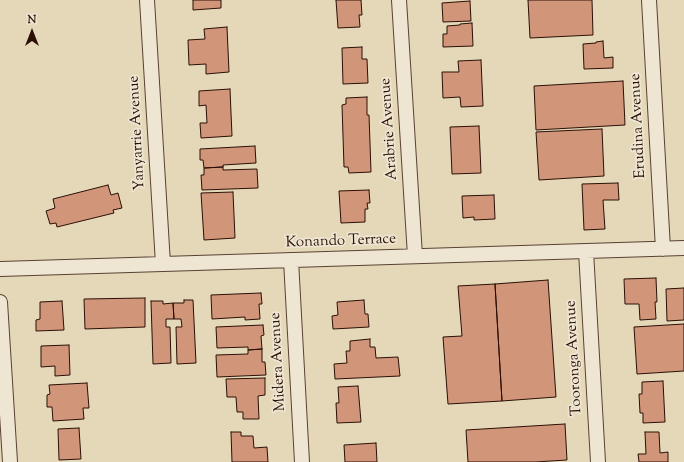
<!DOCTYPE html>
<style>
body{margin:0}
#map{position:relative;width:684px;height:462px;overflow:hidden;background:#e5d8b9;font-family:"Sorts Mill Goudy",serif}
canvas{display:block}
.north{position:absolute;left:12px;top:12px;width:40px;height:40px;-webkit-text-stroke:3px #eee6d2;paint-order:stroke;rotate:0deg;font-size:11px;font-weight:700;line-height:16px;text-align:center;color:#2a0f05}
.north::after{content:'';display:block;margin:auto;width:14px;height:18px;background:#2a0f05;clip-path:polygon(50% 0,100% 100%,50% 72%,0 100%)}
</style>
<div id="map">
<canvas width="684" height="462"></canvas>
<div class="north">N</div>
</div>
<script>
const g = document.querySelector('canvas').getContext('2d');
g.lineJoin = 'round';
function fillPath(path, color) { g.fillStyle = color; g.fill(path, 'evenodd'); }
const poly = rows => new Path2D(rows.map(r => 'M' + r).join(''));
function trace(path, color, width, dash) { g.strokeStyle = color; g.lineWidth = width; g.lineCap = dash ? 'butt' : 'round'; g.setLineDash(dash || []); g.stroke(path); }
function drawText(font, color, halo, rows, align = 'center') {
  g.font = font + ' "Sorts Mill Goudy",serif'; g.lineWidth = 3.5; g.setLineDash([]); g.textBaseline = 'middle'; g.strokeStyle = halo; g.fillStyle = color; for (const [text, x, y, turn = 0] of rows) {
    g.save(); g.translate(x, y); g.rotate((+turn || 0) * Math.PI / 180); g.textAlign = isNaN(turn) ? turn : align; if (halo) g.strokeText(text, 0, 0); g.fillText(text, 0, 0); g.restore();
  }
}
const building = poly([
 [193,0,221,0,221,8,193,10,193,0],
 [336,0,361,0,362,15,359,15,360,27,338,28,336,0],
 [528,0,592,0,593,35,530,38,528,0],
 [470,1,471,21,443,22,442,3,470,1],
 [472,23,473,46,443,47,443,34,447,34,447,26,460,25,460,24,472,23],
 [227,27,229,72,206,74,206,64,189,65,188,40,205,39,204,29,227,27],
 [603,41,604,58,613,57,613,68,584,69,583,44,596,43,596,42,603,41],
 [362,47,362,59,367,59,368,83,343,84,342,48,362,47],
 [481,60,483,106,461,107,460,97,443,98,442,72,459,72,458,61,481,60],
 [623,81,625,125,536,130,534,86,623,81],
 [230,89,232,136,201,138,200,123,207,123,206,105,199,106,199,91,230,89],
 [367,97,367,115,369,115,371,172,349,173,348,167,344,167,342,105,346,104,346,98,367,97],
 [479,126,481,173,452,174,450,127,479,126],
 [602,129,604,176,539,180,536,132,602,129],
 [255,146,256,163,223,165,223,167,204,168,203,160,200,160,200,149,255,146],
 [223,167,223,170,257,169,258,188,202,190,201,175,204,175,204,168,223,167],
 [618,183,619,200,603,200,605,229,584,230,582,184,618,183],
 [108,185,111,195,118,193,122,208,113,210,114,213,57,227,56,223,50,224,46,211,55,208,53,199,108,185],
 [369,190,370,203,367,203,368,209,365,209,365,222,341,223,339,191,369,190],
 [233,192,235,238,204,240,201,193,233,192],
 [494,195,495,219,474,220,474,217,463,218,462,196,494,195],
 [656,278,657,302,655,302,656,319,640,320,639,304,625,304,624,279,656,278],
 [548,280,556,397,502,401,495,284,548,280],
 [495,284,502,401,448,404,443,337,462,336,458,286,495,284],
 [684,288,684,320,667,321,666,289,684,288],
 [261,293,262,304,259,304,260,319,245,320,245,317,212,319,211,295,261,293],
 [145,298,145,327,85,329,84,299,145,298],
 [184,300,193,300,196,363,177,364,176,327,182,327,181,319,174,319,173,303,184,303,184,300],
 [364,300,365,314,368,314,369,327,333,329,332,316,338,315,337,302,364,300],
 [62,301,64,330,36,331,36,320,40,319,40,302,62,301],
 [151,301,163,301,163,304,173,303,174,319,166,319,166,327,170,327,171,363,153,364,151,301],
 [684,324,684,371,637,374,634,327,684,324],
 [263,325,264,335,261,336,262,349,248,350,248,347,217,348,216,327,263,325],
 [370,339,370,347,375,347,376,358,398,357,400,376,335,379,334,364,347,363,346,351,350,351,350,341,370,339],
 [69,345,70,375,55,376,55,366,41,367,41,346,69,345],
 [262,349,262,362,265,362,266,375,217,377,216,355,248,354,248,350,262,349],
 [265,378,265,395,258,396,259,419,243,419,243,412,237,412,236,397,227,397,226,379,265,378],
 [663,381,665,422,643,423,643,413,640,413,639,394,642,394,642,382,663,381],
 [87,383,89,408,83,408,84,419,53,421,52,407,47,407,47,395,50,394,49,385,87,383],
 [358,386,361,422,337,423,336,403,339,403,338,387,358,386],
 [565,424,567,460,535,462,468,462,466,430,565,424],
 [79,428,81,459,59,460,58,429,79,428],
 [231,432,241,432,241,436,253,436,254,448,267,447,268,462,232,462,231,432],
 [645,432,659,432,660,453,668,452,668,462,639,462,638,454,646,454,645,432],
 [376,443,377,462,345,462,344,445,376,443]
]);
const minor = poly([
 [147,0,163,264],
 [399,0,415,256],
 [649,0,663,249],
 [586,251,598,462],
 [291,260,302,462],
 [0,269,684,248],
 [0,302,10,462]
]);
const streetNames = [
 ["Erudina Avenue",639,126,-93],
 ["Arabrie Avenue",390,129,-94],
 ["Yanyarrie Avenue",138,133,-93],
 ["Konando Terrace",341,242,-2],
 ["Tooronga Avenue",575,358,-93],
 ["Midera Avenue",279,362,-93]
];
fillPath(building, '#d1967a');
trace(building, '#2a0f05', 1);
trace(minor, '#594132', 16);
trace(minor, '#eee6d2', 14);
drawText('15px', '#2a0f05', '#eee6d2', streetNames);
</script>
